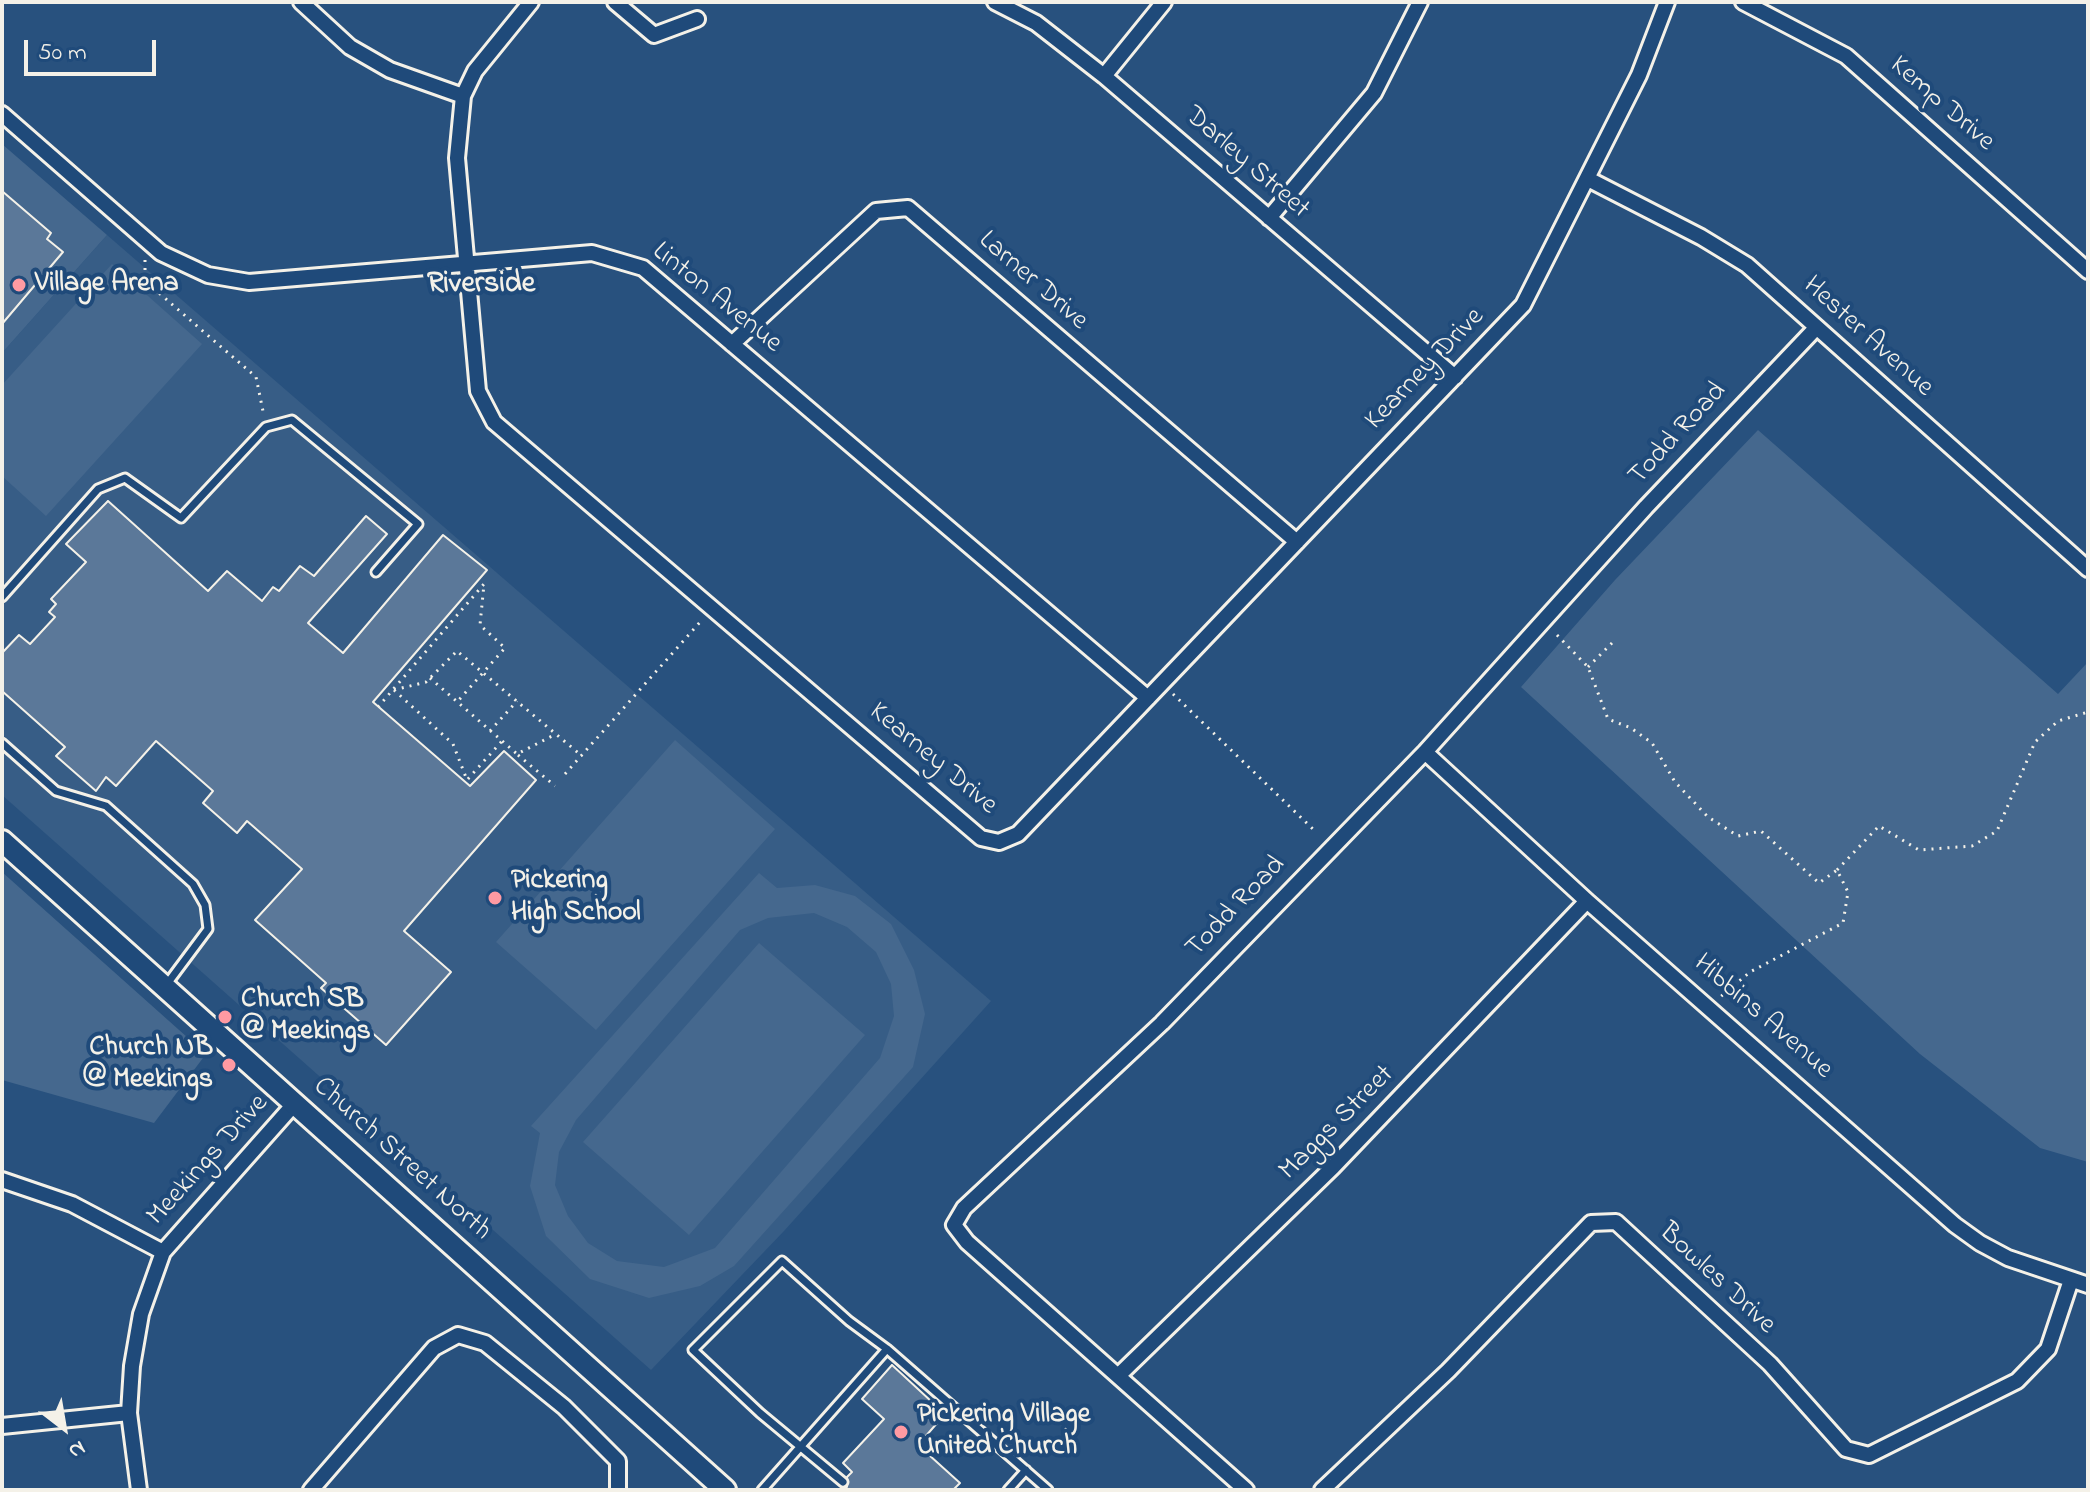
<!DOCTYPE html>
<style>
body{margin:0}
#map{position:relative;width:2090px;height:1492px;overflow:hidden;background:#28517e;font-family:"Indie Flower",sans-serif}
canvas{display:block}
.frame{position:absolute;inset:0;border:4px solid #f4f1e8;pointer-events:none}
.north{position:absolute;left:24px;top:1388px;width:80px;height:80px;-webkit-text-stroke:6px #1f4a7a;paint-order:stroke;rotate:149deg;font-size:22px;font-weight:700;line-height:32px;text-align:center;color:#f4f1e8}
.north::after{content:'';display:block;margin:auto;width:28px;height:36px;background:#f4f1e8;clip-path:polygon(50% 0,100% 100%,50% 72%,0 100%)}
.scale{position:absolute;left:24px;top:40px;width:132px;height:36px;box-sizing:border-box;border:4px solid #f4f1e8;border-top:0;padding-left:10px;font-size:24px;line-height:28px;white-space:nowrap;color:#f4f1e8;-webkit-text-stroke:6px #1f4a7a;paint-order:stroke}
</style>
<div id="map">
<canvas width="2090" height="1492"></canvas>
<div class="frame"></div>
<div class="north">N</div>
<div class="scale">50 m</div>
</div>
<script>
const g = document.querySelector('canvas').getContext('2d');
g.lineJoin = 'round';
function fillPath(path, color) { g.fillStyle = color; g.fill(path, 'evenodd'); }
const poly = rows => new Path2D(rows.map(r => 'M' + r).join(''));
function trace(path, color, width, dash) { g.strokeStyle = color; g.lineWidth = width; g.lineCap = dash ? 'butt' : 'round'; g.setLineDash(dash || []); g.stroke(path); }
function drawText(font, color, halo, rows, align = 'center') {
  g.font = font + ' "Indie Flower",sans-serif'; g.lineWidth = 8; g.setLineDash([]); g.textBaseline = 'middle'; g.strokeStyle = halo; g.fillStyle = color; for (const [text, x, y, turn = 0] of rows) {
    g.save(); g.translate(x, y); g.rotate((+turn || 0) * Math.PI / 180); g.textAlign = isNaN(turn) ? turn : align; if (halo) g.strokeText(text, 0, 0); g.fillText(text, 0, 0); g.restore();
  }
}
const built = poly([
 [107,235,991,1001,784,1231,651,1370,2,795,2,353]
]);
const green = poly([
 [2,144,107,235,2,353],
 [112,264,202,344,46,516,2,476,2,385],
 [1758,430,2058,694,2088,662,2088,1162,2040,1148,1920,1054,1521,687,1615,580],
 [675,740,775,829,596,1030,496,942],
 [2,872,206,1054,154,1123,2,1080],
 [759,873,777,888,815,885,855,896,891,924,914,970,925,1014,913,1067,734,1266,700,1286,649,1298,590,1279,546,1236,530,1186,540,1133,531,1126],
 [814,913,847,927,876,952,891,984,894,1016,880,1058,715,1248,664,1267,617,1261,588,1243,568,1216,555,1185,559,1152,576,1120,740,930,768,918],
 [759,943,865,1035,689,1235,583,1142]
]);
const building = poly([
 [2,191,51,233,47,239,63,252,2,324,2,191],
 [108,501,208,591,227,571,262,601,273,587,279,591,300,566,314,576,366,516,387,534,308,623,343,653,443,535,487,570,373,702,470,786,504,751,536,780,404,931,451,972,386,1045,321,988,326,983,255,920,302,869,247,821,237,833,203,803,213,791,156,741,116,786,106,777,96,791,56,756,65,747,2,691,2,653,19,635,30,644,55,617,49,612,56,604,51,599,86,562,66,544,108,501],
 [892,1365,945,1414,918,1445,960,1483,953,1490,836,1490,847,1487,847,1477,852,1472,843,1463,884,1419,862,1399,892,1365]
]);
const path = poly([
 [145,260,145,281,256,377,264,416],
 [1557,635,1588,667,1608,719,1631,728,1652,743,1675,782,1708,817,1738,836,1761,831,1819,883,1837,870,1848,892,1843,923,1750,972,1719,998],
 [1588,667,1612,643],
 [430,678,517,754,556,734],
 [394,690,426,682,457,651,582,756],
 [394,690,453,744,467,780,502,741],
 [1173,694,1316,832],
 [378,707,484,584,480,625,505,648,457,702],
 [490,731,517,701],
 [518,755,555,786],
 [565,774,701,621],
 [1837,870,1879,826,1919,850,1972,846,1997,831,2035,742,2058,721,2088,712]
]);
const lane = poly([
 [2,597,98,489,125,478,181,518,266,427,292,420,418,524,376,572],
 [2,743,56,791,106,806,193,884,205,905,208,929,167,984],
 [843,1482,760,1413,693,1350,782,1261,849,1321,887,1349],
 [762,1490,887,1349,1048,1490],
 [1008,1490,1026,1470]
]);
const street = poly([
 [301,2,350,47,390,70,463,96],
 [531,2,475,71,463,96,457,158,478,391,494,422,981,838,999,842,1018,834,1523,305,1639,75,1667,2],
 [615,2,654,35,697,19],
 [995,2,1036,23,1104,76,1455,377],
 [1743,2,1846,56,2088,271],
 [1104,76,1164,2],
 [2,114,161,253,208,275,249,282,592,253,643,268,1148,698],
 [1588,179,1701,237,1747,265,2088,569],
 [1269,218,1374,93,1420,2],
 [732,344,876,211,908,208,1297,542],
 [1425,752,1587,901,1955,1225,1980,1243,2008,1258,2088,1285],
 [2,1180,72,1204,163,1252],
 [1119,1375,1333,1167,1587,901],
 [2,1426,129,1413],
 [139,1490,129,1413,132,1366,141,1314,163,1252,296,1102],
 [311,1490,434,1348,458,1335,485,1343,564,1407,618,1461,618,1490],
 [1246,1490,967,1242,954,1225,964,1208,1162,1023,1425,752,1646,507,1816,328],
 [1322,1490,1448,1371,1591,1223,1616,1222,1770,1364,1846,1449,1869,1455,2017,1381,2048,1349,2071,1280]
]);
const secondary = poly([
 [2,841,725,1490]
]);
const markers = [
 [19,285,8,"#ff9aa2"],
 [495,898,8,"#ff9aa2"],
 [225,1017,8,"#ff9aa2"],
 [229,1065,8,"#ff9aa2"],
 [901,1432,8,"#ff9aa2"]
];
const streetNames = [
 ["Kemp Drive",1941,105,41],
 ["Darley Street",1246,164,41],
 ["Larner Drive",1032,282,41],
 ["Linton Avenue",716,299,39],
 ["Hester Avenue",1867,338,42],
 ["Kearney Drive",1426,370,-46],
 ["Todd Road",1679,435,-47],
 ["Kearney Drive",932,760,40],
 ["Todd Road",1237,908,-46],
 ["Hibbins Avenue",1762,1018,41],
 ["Maggs Street",1338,1124,-45],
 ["Church Street North",401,1160,42],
 ["Meekings Drive",209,1161,-48],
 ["Bowles Drive",1716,1280,43]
];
const poiNames = [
 ["Village Arena",35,285],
 ["Pickering",511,882],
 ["High School",511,914],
 ["Church SB",241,1001],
 ["@ Meekings",241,1033],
 ["Church NB",213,1049,"right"],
 ["@ Meekings",213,1081,"right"],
 ["Pickering Village",917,1416],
 ["United Church",917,1448]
];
const neighbourhoodNames = [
 ["Riverside",481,286]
];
fillPath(built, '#375d86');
fillPath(green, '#45688e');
fillPath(building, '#5b7899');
trace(building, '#f4f1e8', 2);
trace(lane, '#f4f1e8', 13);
trace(street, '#f4f1e8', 20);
trace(secondary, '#f4f1e8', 26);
trace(path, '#f4f1e8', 3, [2, 6]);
trace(lane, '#1f4a7a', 7);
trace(street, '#1f4a7a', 14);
trace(secondary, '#1f4a7a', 20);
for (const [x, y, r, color] of markers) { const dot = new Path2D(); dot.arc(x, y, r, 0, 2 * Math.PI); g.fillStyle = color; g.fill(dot); trace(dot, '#1f4a7a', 3); }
drawText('28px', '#f4f1e8', '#1f4a7a', streetNames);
drawText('bold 28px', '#f4f1e8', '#1f4a7a', poiNames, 'left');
drawText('bold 30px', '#f4f1e8', '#1f4a7a', neighbourhoodNames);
</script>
